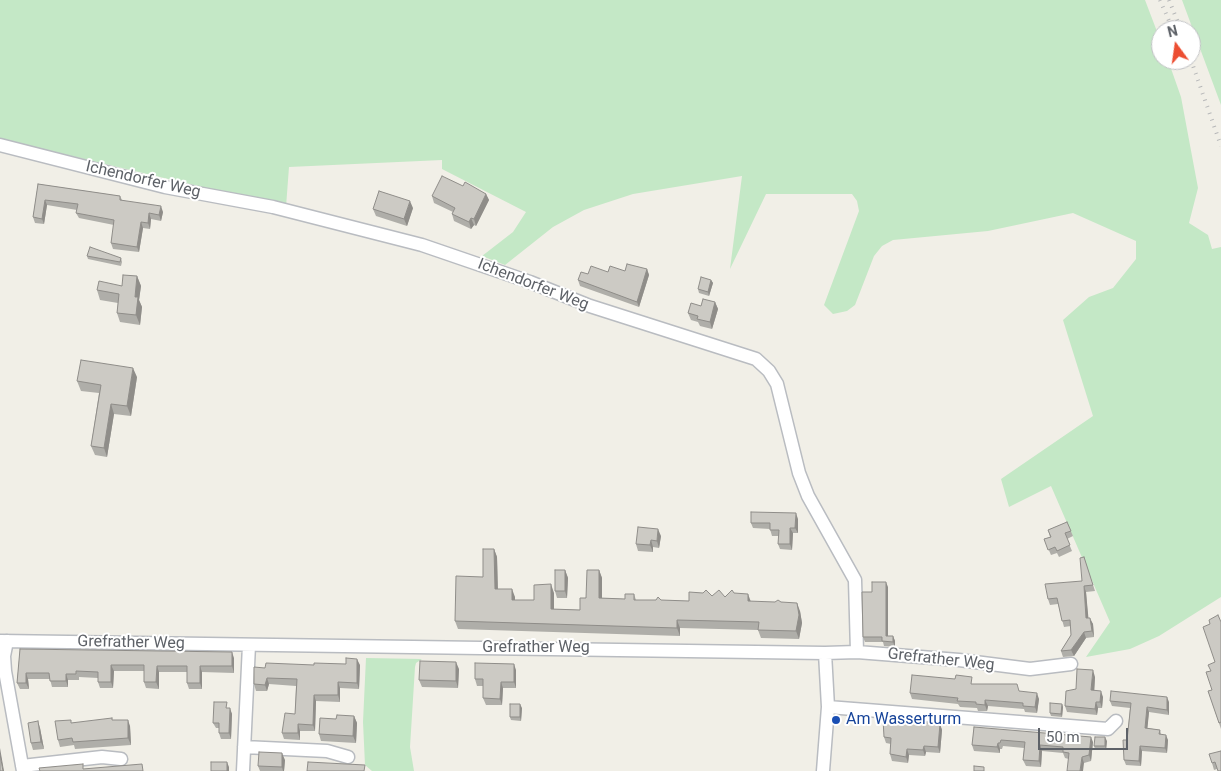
<!DOCTYPE html>
<style>
body{margin:0}
#map{position:relative;width:1221px;height:771px;overflow:hidden;background:#f1efe7;font-family:Roboto,sans-serif}
canvas{display:block}
.north{position:absolute;left:1151px;top:20px;width:50px;height:50px;box-sizing:border-box;background:#fff;border:1px solid #bfc0c3;border-radius:50%;rotate:346deg;font-size:14px;font-weight:700;line-height:20px;text-align:center;color:#5e6268}
.north::after{content:'';display:block;margin:auto;width:18px;height:22px;background:#ec4e32;clip-path:polygon(50% 0,100% 100%,50% 72%,0 100%)}
.scale{position:absolute;left:1038px;top:728px;width:90px;height:22px;box-sizing:border-box;border:2px solid #5e6268;border-top:0;padding-left:6px;font-size:15px;line-height:18px;white-space:nowrap;color:#5e6268;-webkit-text-stroke:4px #fff;paint-order:stroke}
</style>
<div id="map">
<canvas width="1221" height="771"></canvas>
<div class="north">N</div>
<div class="scale">50 m</div>
</div>
<script>
const g = document.querySelector('canvas').getContext('2d');
g.lineJoin = 'round';
function fillPath(path, color) { g.fillStyle = color; g.fill(path, 'evenodd'); }
const poly = rows => new Path2D(rows.map(r => 'M' + r).join(''));
function trace(path, color, width, dash) { g.strokeStyle = color; g.lineWidth = width; g.lineCap = dash ? 'butt' : 'round'; g.setLineDash(dash || []); g.stroke(path); }
function drawText(font, color, halo, rows, align = 'center') {
  g.font = font + ' Roboto,sans-serif'; g.lineWidth = 4; g.setLineDash([]); g.textBaseline = 'middle'; g.strokeStyle = halo; g.fillStyle = color; for (const [text, x, y, turn = 0] of rows) {
    g.save(); g.translate(x, y); g.rotate((+turn || 0) * Math.PI / 180); g.textAlign = isNaN(turn) ? turn : align; if (halo) g.strokeText(text, 0, 0); g.fillText(text, 0, 0); g.restore();
  }
}
const green = poly([
 [0,0,1145,0,1161,42,1161,60,1168,60,1181,97,1198,188,1189,223,1208,235,1212,249,1221,247,1221,597,1159,636,1130,649,1086,657,1110,622,1051,486,1009,507,1001,479,1093,416,1063,320,1089,297,1113,288,1136,259,1136,241,1073,213,988,231,893,240,882,246,874,256,855,305,847,311,833,314,824,305,859,211,857,201,852,194,766,194,730,269,742,176,633,194,584,210,553,227,505,265,482,256,513,232,526,212,442,169,442,160,289,167,286,207,0,139],
 [1182,0,1221,0,1221,105],
 [366,658,422,659,416,663,415,667,410,747,414,771,372,771,365,765,363,722]
]);
const minor = poly([
 [0,145,165,187,273,207,422,245,530,282,590,306,756,359,769,371,777,384,799,473,808,496,855,580,857,652],
 [0,641,825,653,857,652,959,660,1030,669,1071,664],
 [7,641,4,656,5,671,23,771],
 [828,707,1108,729,1116,721],
 [244,747,327,751,348,757],
 [22,766,102,757,121,759],
 [243,771,249,645],
 [823,771,828,707,825,653]
]);
const rail = poly([
 [1160,0,1173,30],
 [1169,0,1181,30],
 [1191,60,1221,146]
]);
const wall = poly([
 [38,184,120,196,122,200,163,212,161,221,151,219,150,229,143,228,139,252,113,249,111,243,114,225,79,218,76,213,77,210,47,205,44,224,35,223,33,217],
 [463,186,486,194,489,200,476,226,474,225,471,229,454,221,452,214,453,212,434,203,432,196],
 [413,208,407,226,376,216,373,209],
 [87,256,121,258,122,262,121,266,88,259],
 [647,269,649,275,639,307,580,286,578,280,588,274],
 [137,276,141,286,139,300,142,307,140,325,120,322,117,313,118,303,100,300,97,290,122,286],
 [711,280,713,283,709,296,699,293,698,289],
 [715,302,718,309,712,329,700,326,698,322,691,320,688,313,701,306],
 [137,377,131,416,114,414,107,457,95,455,91,446,99,393,81,391,77,381],
 [798,519,798,533,793,533,792,550,780,549,778,544,779,536,772,536,770,529,753,528,751,523],
 [1067,522,1073,536,1067,539,1072,551,1059,557,1057,553,1051,555,1044,539,1050,537,1048,530],
 [661,536,659,548,653,547,653,552,638,551,636,544],
 [494,549,497,557,498,589,515,597,515,600,534,600,554,593,554,609,580,610,599,570,602,578,602,598,625,599,634,594,636,600,689,601,712,596,725,597,734,593,751,602,781,602,800,611,802,623,799,639,761,638,758,630,680,628,680,636,458,629,455,621,483,577],
 [1084,557,1095,591,1086,592,1088,618,1093,624,1094,637,1086,638,1074,656,1063,657,1061,651,1071,635,1071,626,1064,627,1058,604,1050,605,1048,599,1082,581],
 [565,570,568,578,567,598,557,598,555,591],
 [888,587,888,636,893,636,895,641,895,647,884,646,883,642,865,642,863,637,872,592],
 [1221,622,1221,729,1208,691,1212,690,1211,671,1215,662],
 [20,649,234,658,234,673,202,672,202,689,189,689,187,683,187,672,159,672,159,689,146,688,144,682,144,671,114,671,113,688,100,688,98,682,98,678,79,677,79,680,68,680,68,687,52,687,50,679,28,679,29,689,20,689,17,683],
 [314,665,360,665,359,689,340,688,340,702,316,701,315,731,300,731,300,740,284,739,282,733,295,714,296,686,269,684,267,691,256,691,254,684,265,668],
 [459,669,458,688,422,687,419,680],
 [516,670,516,688,503,688,502,705,486,705,483,698,483,686,477,686,475,679],
 [1095,677,1094,690,1103,697,1102,708,1098,708,1097,715,1067,712,1065,706,1076,689],
 [974,684,1019,691,1039,699,1037,713,1025,712,1024,709,988,706,987,711,978,711,977,708,960,707,958,704,912,699,910,693],
 [1110,701,1169,702,1169,715,1149,712,1147,728,1160,730,1161,734,1168,740,1167,753,1142,751,1141,766,1126,765,1124,760,1127,740,1130,708,1112,706],
 [1062,704,1063,707,1062,717,1051,716,1050,713],
 [229,708,232,714,231,739,221,739,219,733,219,728,216,728,213,723],
 [522,708,521,721,511,720,510,717],
 [354,716,357,723,356,743,321,741,319,734,336,719],
 [112,720,130,726,131,745,75,749,74,745,60,747,58,740,72,723],
 [940,724,942,730,940,753,926,752,925,756,909,755,908,763,892,761,890,754,891,744,886,743,884,737],
 [974,727,1093,742,1091,761,1084,763,1065,758,1063,753,1042,751,1041,767,1026,766,1023,760,1024,748,1003,746,1002,749,1000,749,1000,753,974,751,972,745],
 [40,728,44,749,33,750,31,743],
 [1107,741,1106,750,1095,749,1094,746],
 [1221,751,1217,769,1214,770,1212,763],
 [285,760,284,771,260,771,258,766]
]);
const shadedWall = poly([
 [486,194,489,200,476,226,474,219],
 [45,200,47,205,44,224,42,219],
 [410,201,413,208,407,226,404,219],
 [161,206,163,212,161,221,159,215],
 [149,213,151,219,150,229,148,223],
 [471,218,474,225,471,229,469,222],
 [141,222,143,228,139,252,137,247],
 [647,269,649,275,639,307,637,302],
 [137,276,141,286,139,300,142,307,140,325,136,315,135,297],
 [711,280,713,283,709,296,708,292],
 [715,302,718,309,712,329,710,322],
 [133,368,137,377,131,416,127,406],
 [111,404,114,414,107,457,104,448],
 [796,513,798,519,798,533,795,528],
 [790,528,793,533,792,550,790,544],
 [658,529,661,536,659,548,657,541],
 [651,540,653,547,653,552,650,545],
 [494,549,497,557,498,597,495,589],
 [565,570,568,578,567,598,565,591],
 [599,570,602,578,602,606,599,598],
 [886,582,888,587,888,641,886,636],
 [551,584,554,593,554,617,551,609],
 [1084,586,1086,592,1089,624,1086,618],
 [512,589,515,597,515,608,512,600],
 [748,594,751,602,748,601],
 [797,603,800,611,802,623,799,639,796,631],
 [1090,618,1093,624,1094,637,1092,631],
 [677,620,680,628,680,636,677,628],
 [1084,632,1086,638,1074,656,1071,650],
 [893,636,895,641,895,647,893,642],
 [232,652,234,658,234,673,232,666],
 [357,659,360,665,359,689,357,683],
 [456,662,459,669,458,688,456,681],
 [514,664,516,670,516,688,514,682],
 [111,665,114,671,113,688,111,682],
 [157,666,159,672,159,689,156,682],
 [200,666,202,672,202,689,200,683],
 [1093,670,1095,677,1094,696,1091,690],
 [26,673,28,679,29,689,26,683],
 [66,674,68,680,68,687,66,681],
 [267,678,269,684,267,691,265,685],
 [338,682,340,688,340,702,338,695],
 [501,682,503,688,502,705,500,699],
 [1101,691,1103,697,1102,708,1100,702],
 [1037,693,1039,699,1037,713,1035,707],
 [314,695,316,701,315,731,313,725],
 [1167,697,1169,702,1169,715,1167,710],
 [985,700,988,706,987,711,985,705],
 [1096,702,1098,708,1097,715,1095,709],
 [520,704,522,708,521,721,520,717],
 [1062,704,1063,707,1062,717,1061,714],
 [1147,707,1149,712,1147,733,1145,728],
 [230,708,232,714,231,739,229,733],
 [354,716,357,723,356,743,353,736],
 [128,720,130,726,131,745,128,738],
 [38,721,40,728,44,749,41,742],
 [298,724,300,731,300,740,298,733],
 [940,724,942,730,940,753,938,747],
 [1166,735,1168,740,1167,753,1165,748],
 [1091,737,1093,742,1091,761,1089,755],
 [1105,737,1107,741,1106,750,1105,746],
 [998,743,1000,749,1000,753,997,747],
 [1040,745,1042,751,1041,767,1039,761],
 [924,746,926,752,925,756,923,750],
 [1140,746,1142,751,1141,766,1139,761],
 [0,748,4,771,3,771,0,754],
 [907,749,909,755,908,763,906,757],
 [282,753,285,760,284,771,283,771,282,767],
 [1082,757,1084,763,1083,771,1080,771],
 [227,762,229,767,229,771,227,771]
]);
const building = poly([
 [442,176,463,186,465,182,486,194,474,219,471,218,469,222,452,214,455,208,432,196,442,176],
 [38,184,120,196,120,200,161,206,159,215,149,213,148,223,141,222,137,247,111,243,114,220,76,213,78,204,45,200,42,219,33,217,38,184],
 [379,191,410,201,404,219,373,209,379,191],
 [90,247,121,258,120,262,87,256,90,247],
 [627,264,647,269,637,302,578,280,581,272,588,274,591,266,608,272,610,266,625,271,627,264],
 [123,275,137,276,135,297,138,297,136,315,117,313,119,294,97,290,99,281,122,286,123,275],
 [701,277,711,280,708,292,698,289,701,277],
 [703,299,715,302,710,322,697,319,698,316,688,313,691,303,701,306,703,299],
 [81,360,133,368,127,406,111,404,104,448,91,446,101,385,77,381,81,360],
 [751,512,796,513,795,528,790,528,790,544,778,544,779,530,770,530,770,523,751,523,751,512],
 [1067,522,1071,531,1065,533,1070,545,1057,551,1055,547,1048,550,1044,539,1051,537,1048,530,1067,522],
 [638,527,658,529,657,541,651,540,650,545,636,544,638,527],
 [483,549,494,549,495,589,512,589,512,600,534,600,534,585,551,584,551,609,580,610,580,598,586,598,587,570,599,570,599,598,625,599,625,594,634,594,634,600,656,600,658,597,661,600,689,601,689,592,703,593,706,590,712,596,719,590,725,597,732,590,734,593,748,594,748,601,775,602,778,600,781,602,797,603,799,615,796,631,758,630,759,622,677,620,677,628,455,621,456,576,483,577,483,549],
 [1084,557,1093,585,1084,586,1086,618,1090,618,1092,631,1084,632,1071,650,1061,651,1071,635,1070,620,1062,621,1057,598,1048,599,1045,584,1082,581,1080,558,1084,557],
 [555,570,565,570,565,591,555,591,555,570],
 [872,582,886,582,886,636,893,636,893,642,882,641,882,637,863,637,862,592,872,592,872,582],
 [1218,615,1221,622,1221,722,1219,723,1208,691,1212,690,1206,672,1211,671,1208,665,1215,662,1203,627,1210,624,1209,620,1218,615],
 [20,649,232,652,232,666,200,666,200,683,187,683,187,666,157,666,156,682,144,682,144,665,111,665,111,682,98,682,98,672,76,671,76,674,66,674,66,681,50,681,49,673,26,673,26,683,17,683,20,649],
 [346,658,357,659,357,683,338,682,338,695,314,695,313,725,298,724,298,733,282,733,285,713,295,714,297,679,267,678,265,685,254,684,254,667,265,668,266,663,314,665,314,663,346,664,346,658],
 [420,661,456,662,456,681,419,680,420,661],
 [475,663,514,664,514,682,501,682,500,699,483,698,483,679,475,679,475,663],
 [1077,669,1093,670,1091,690,1101,691,1100,702,1096,702,1095,709,1065,706,1066,691,1076,689,1077,669],
 [912,675,955,679,956,675,972,677,971,684,1017,684,1019,691,1037,693,1035,707,1023,706,1023,703,985,700,985,705,976,704,976,702,957,701,958,698,910,693,912,675],
 [1111,691,1167,697,1167,710,1147,707,1145,728,1160,730,1159,734,1166,735,1165,748,1140,746,1139,761,1124,760,1123,740,1127,740,1131,703,1110,701,1111,691],
 [214,702,227,702,226,708,230,708,229,733,219,733,219,723,213,723,214,702],
 [1050,703,1062,704,1061,714,1050,713,1050,703],
 [510,704,520,704,520,717,510,717,510,704],
 [337,715,354,716,353,736,319,734,320,718,336,719,337,715],
 [112,718,112,720,128,720,128,738,73,742,72,738,58,740,55,721,71,720,71,723,112,718],
 [883,719,940,724,938,747,924,746,923,750,907,749,906,757,890,754,891,738,884,737,883,719],
 [38,721,41,742,31,743,28,723,38,721],
 [974,727,1091,737,1089,755,1082,757,1080,771,1067,771,1069,753,1063,752,1063,747,1040,745,1039,761,1023,760,1025,742,1001,740,1000,743,998,743,997,747,972,745,974,727],
 [1095,737,1105,737,1105,746,1094,746,1095,737],
 [1221,751,1221,771,1218,771,1215,762,1212,763,1209,754,1221,751],
 [259,752,282,753,282,767,258,766,259,752],
 [0,754,3,771,0,771,0,754],
 [211,762,227,762,227,771,211,771,211,762],
 [308,762,365,765,364,771,307,771,308,762],
 [83,764,83,769,142,764,143,771,40,771,39,768,83,764],
 [974,766,984,767,984,771,974,771,974,766]
]);
const markers = [
 [836,720,5,"#1a4fb4"]
];
const streetNames = [
 ["Ichendorfer Weg",143,180,13],
 ["Ichendorfer Weg",533,285,21],
 ["Grefrather Weg",131,643,1],
 ["Grefrather Weg",536,648],
 ["Grefrather Weg",941,660,6]
];
const transitNames = [
 ["Am Wasserturm",846,720]
];
fillPath(green, '#c4e8c6');
trace(minor, '#b9bcc1', 15);
trace(minor, '#fff', 12);
trace(rail, '#b7b8b9', 4, [1, 6]);
fillPath(wall, '#afaea9');
fillPath(shadedWall, '#8f8d89');
fillPath(building, '#cccac4');
trace(building, '#8f8d89', 1);
for (const [x, y, r, color] of markers) { const dot = new Path2D(); dot.arc(x, y, r, 0, 2 * Math.PI); g.fillStyle = color; g.fill(dot); trace(dot, '#fff', 2); }
drawText('16px', '#5e6268', '#fff', streetNames);
drawText('16px', '#164399', '#fff', transitNames, 'left');
</script>
